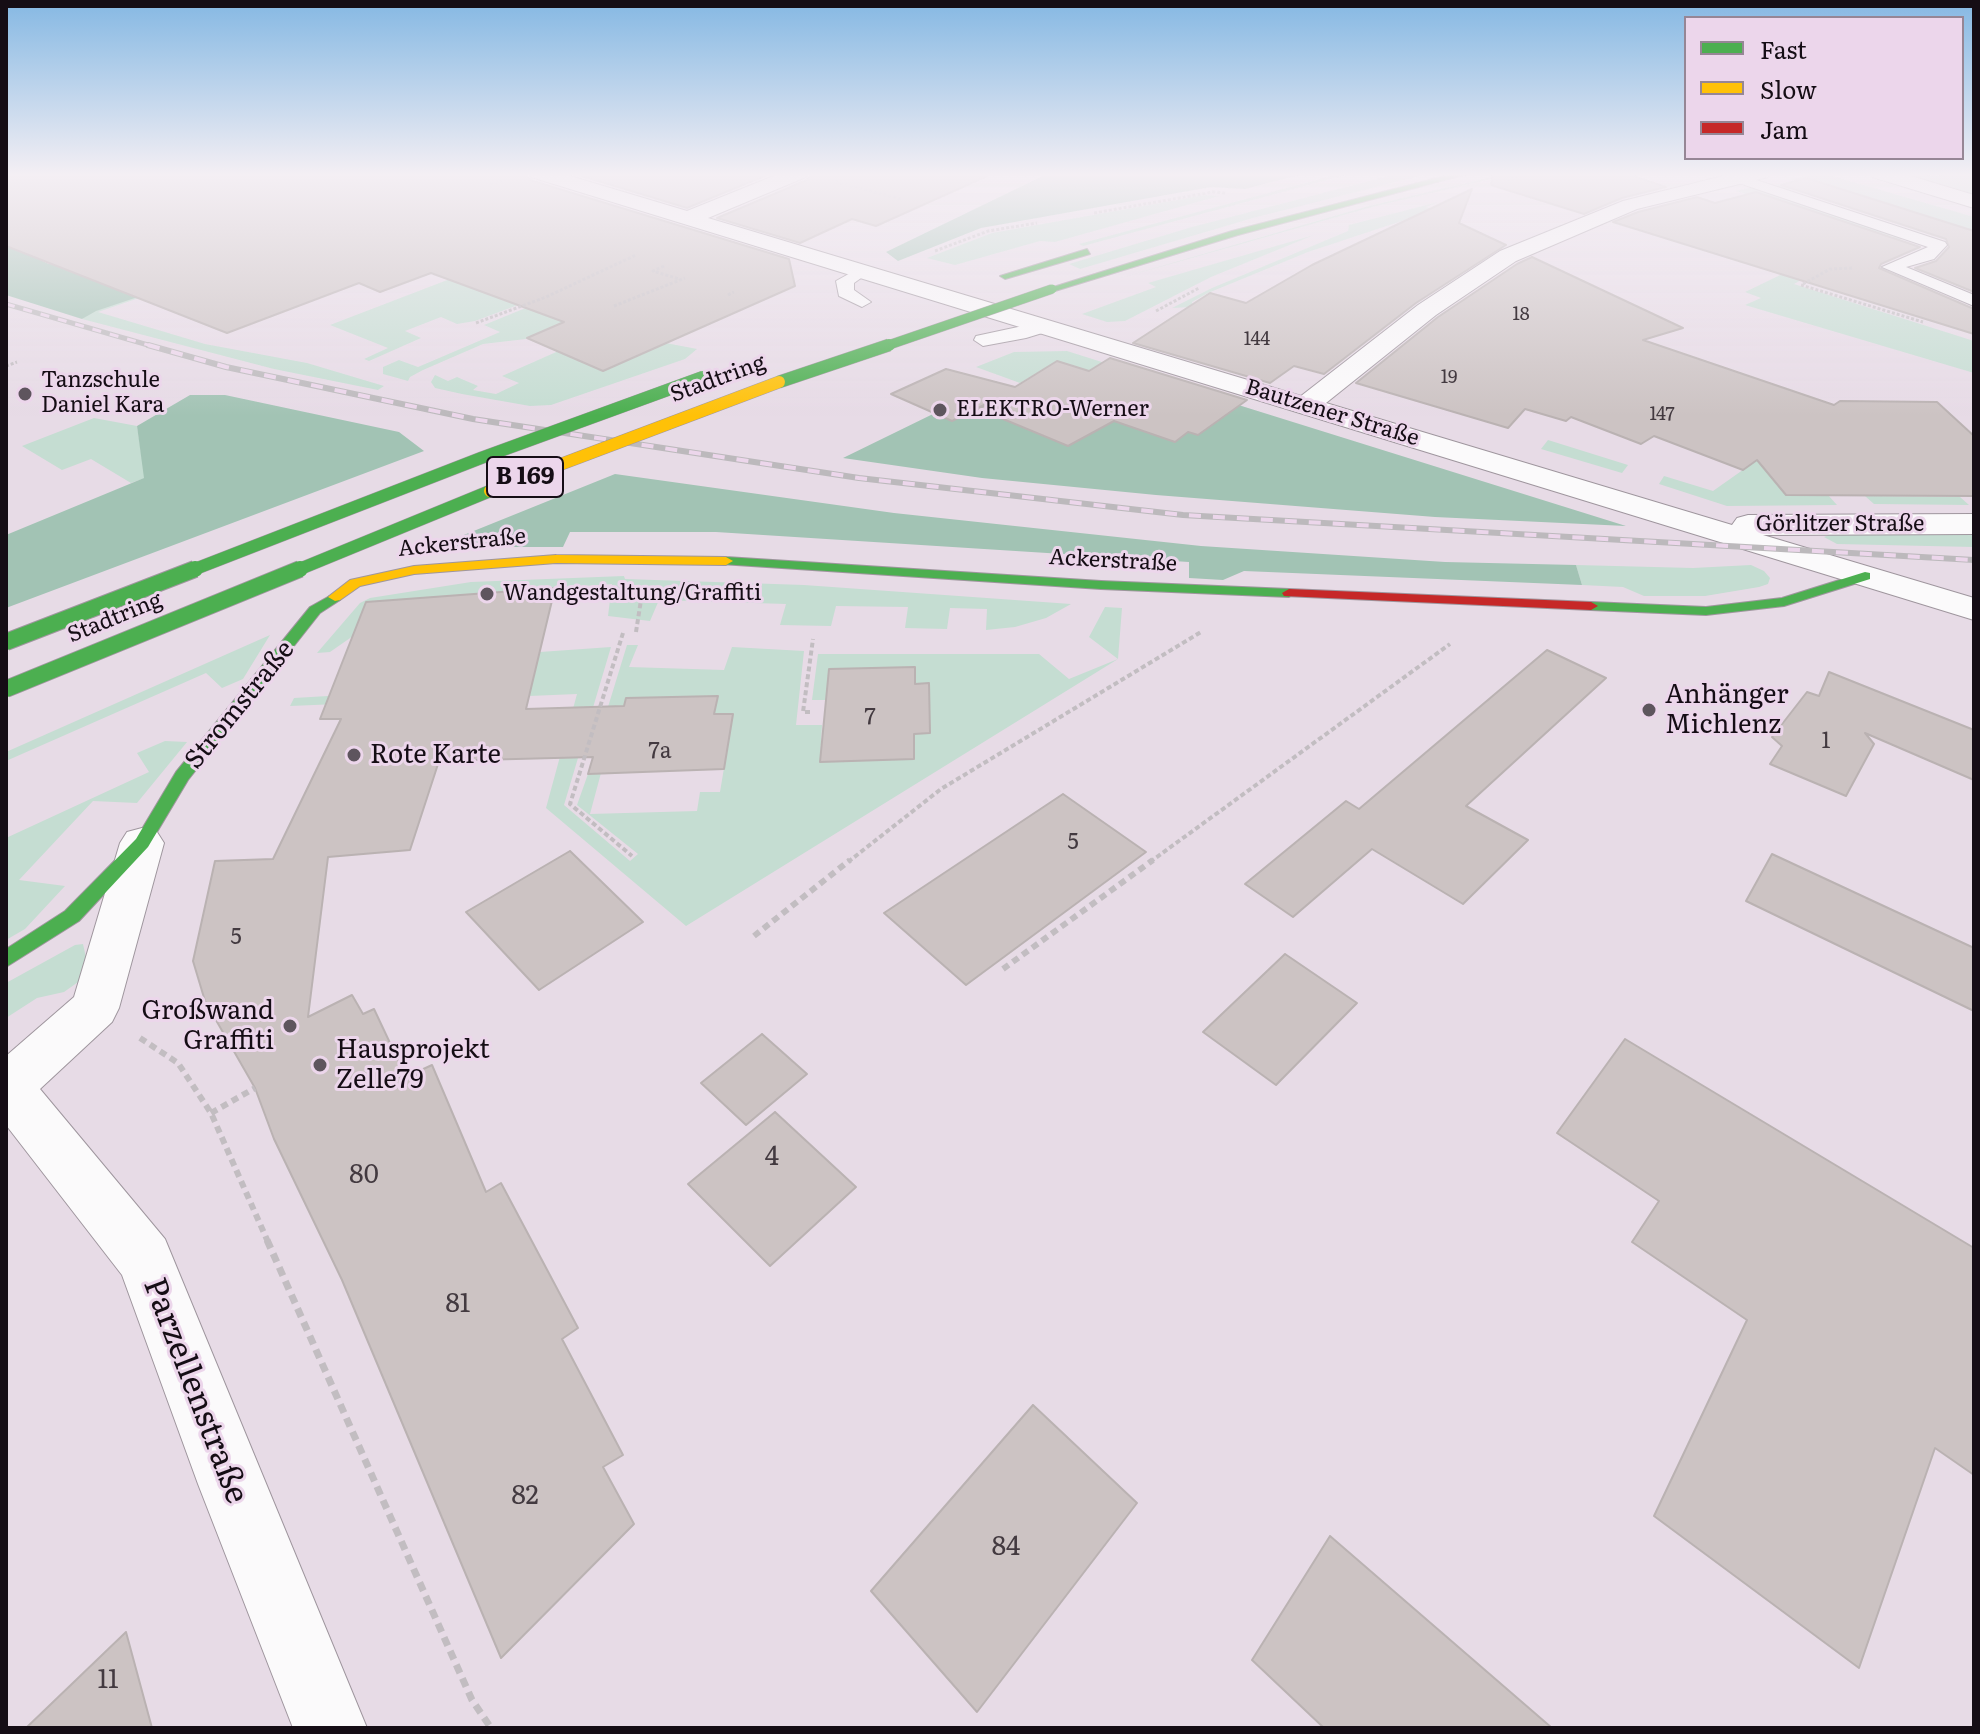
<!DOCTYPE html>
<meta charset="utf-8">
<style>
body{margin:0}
#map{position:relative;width:1980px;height:1734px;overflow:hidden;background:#e7dbe6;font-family:Literata,serif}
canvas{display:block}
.frame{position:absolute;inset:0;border:8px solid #150d15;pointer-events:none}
.legend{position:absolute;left:1684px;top:16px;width:280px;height:144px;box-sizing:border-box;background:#ecd6eb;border:2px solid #968695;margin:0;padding:10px 14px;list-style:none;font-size:24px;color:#150d15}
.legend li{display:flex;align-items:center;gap:16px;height:40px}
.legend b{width:40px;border:2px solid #968695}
</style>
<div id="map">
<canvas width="1980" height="1734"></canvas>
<div class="frame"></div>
<ul class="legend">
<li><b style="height:10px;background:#4caf50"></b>Fast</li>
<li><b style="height:10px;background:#ffc107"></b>Slow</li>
<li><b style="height:10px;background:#c62828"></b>Jam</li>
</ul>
</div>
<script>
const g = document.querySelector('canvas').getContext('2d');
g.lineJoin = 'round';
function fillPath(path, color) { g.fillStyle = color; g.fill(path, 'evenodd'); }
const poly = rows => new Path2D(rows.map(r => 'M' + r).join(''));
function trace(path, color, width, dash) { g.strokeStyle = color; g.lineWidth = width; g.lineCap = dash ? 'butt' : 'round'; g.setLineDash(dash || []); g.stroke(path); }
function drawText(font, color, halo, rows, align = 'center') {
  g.font = font + ' Literata,serif'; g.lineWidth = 6; g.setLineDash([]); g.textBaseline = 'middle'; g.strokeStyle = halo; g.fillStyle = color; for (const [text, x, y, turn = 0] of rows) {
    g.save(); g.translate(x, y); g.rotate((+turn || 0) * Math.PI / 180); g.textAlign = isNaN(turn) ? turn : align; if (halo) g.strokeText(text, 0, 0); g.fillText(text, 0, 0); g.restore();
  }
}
const green = poly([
 [1342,173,1353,173,1083,246,1079,244],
 [1400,173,1432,173,1253,218,1080,269,1069,264,1192,227],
 [1509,173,1517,173,1372,207,1117,279,1369,206],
 [1822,173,1974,217,1974,233,1815,183,1785,191,1772,187,1795,181,1790,179],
 [1902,173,1934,176,1974,173,1974,194],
 [1753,187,1906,237,1825,267,1794,284,1974,341,1974,373,1745,305,1761,298,1745,292,1799,266,1894,237,1736,191],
 [1205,195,1219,196,1055,242,1040,241,955,265,927,258,992,233],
 [1438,202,1426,207,1435,210,1308,252,1208,293,1192,302,1193,307,1172,308,1212,288,1348,231,1349,225],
 [355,224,98,312,205,344,307,363,384,386,378,390,274,369,82,319,93,311],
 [1314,235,1211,277,1125,321,1107,322,1082,314,1156,287,1148,283],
 [502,259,500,298,518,305,475,321,457,324,441,317,405,331,421,338,369,361,364,359,388,348,330,325],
 [555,296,608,303,526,339,483,344,423,370,410,377,408,381,383,374,383,367,399,360,418,367,500,332,484,325],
 [666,343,697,349,685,359,551,405,530,406,462,394,435,388,431,382,435,375,448,381,457,377,478,386,473,390,496,394,519,383,502,376,563,349,628,359],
 [1067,351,1140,374,1114,393,1057,361,1020,383,976,367,1014,352],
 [94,418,137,426,145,478,131,483,91,459,62,470,22,446],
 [1548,440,1628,465,1622,473,1541,449],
 [1757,460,1786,495,1828,495,1837,505,1727,506,1659,484,1664,476,1713,491],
 [1865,496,1960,497,1969,505,1874,504],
 [1831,534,1974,534,1974,547,1837,544,1824,537],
 [1576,565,1693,568,1751,565,1764,571,1770,578,1768,584,1759,587,1705,596,1644,596,1623,587,1582,585],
 [624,576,625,579,804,585,1071,604,1046,618,1015,627,986,630,987,609,950,608,947,629,905,628,908,607,836,606,831,626,780,625,786,604,659,600,650,621,608,616,612,584,367,602,353,636,330,652,317,653,360,603,370,598,471,582],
 [1105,607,1122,608,1118,659,686,926,546,808,577,694,290,706,294,698,532,684,540,652,611,647,564,805,630,861,638,854,577,805,588,774,601,773,590,814,697,811,700,792,720,792,733,714,714,714,718,696,626,698,622,714,596,746,627,645,638,645,629,667,724,670,732,647,804,651,796,725,822,725,820,762,913,759,914,734,930,732,929,683,915,684,914,667,829,669,826,700,812,700,818,654,1039,654,1069,679,1118,659,1089,637],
 [270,635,243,679,222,688,206,673,6,761,6,752],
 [165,741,187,742,137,803,93,801,19,880,65,886,25,929,6,940,6,838,149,772,137,753],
 [83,944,87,962,81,980,64,992,37,998,6,1018,6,983,75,945]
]);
const forest = poly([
 [1049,173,1307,173,1245,189,1211,187,981,228,898,261,886,252],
 [496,177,96,311,82,319,6,295,6,244,49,264,98,249],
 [1168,383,1626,526,1435,517,1156,495,982,478,843,458,935,413,952,421,999,398,1053,440,1068,446,1123,416,1198,435,1213,424],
 [190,395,225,395,399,432,424,451,6,608,6,535,144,478,137,426],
 [615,474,894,513,1201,546,1445,562,1576,565,1582,585,1244,571,1223,580,1189,578,1189,562,716,532,570,532,563,547,434,547]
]);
const building = poly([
 [6,173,525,173,530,180,789,259,795,286,603,371,527,338,564,322,431,273,380,292,359,283,227,333,6,246,6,173],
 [572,173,772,173,687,208,572,173],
 [812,173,994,173,876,226,852,219,800,243,717,218,807,180,812,173],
 [1493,173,1625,173,1666,187,1622,198,1584,214,1491,185,1493,173],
 [1806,178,1974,231,1974,292,1915,268,1936,261,1949,247,1946,239,1781,185,1806,178],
 [1472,189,1459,223,1506,245,1416,303,1324,374,1294,366,1270,383,1133,343,1210,293,1246,303,1312,265,1472,189],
 [1756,192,1920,247,1881,264,1879,268,1974,309,1974,334,1613,222,1638,212,1697,197,1715,203,1756,192],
 [1532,257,1683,328,1643,340,1834,405,1840,401,1937,402,1974,436,1974,496,1786,495,1757,460,1743,470,1654,436,1641,444,1571,417,1566,421,1525,409,1508,428,1356,383,1438,317,1517,264,1532,257],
 [1110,358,1247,400,1198,435,1188,432,1175,442,1114,421,1068,446,979,409,990,402,952,421,891,394,946,369,1015,387,1057,361,1089,371,1110,358],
 [555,588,526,709,624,706,626,698,718,696,714,714,733,714,724,769,588,774,593,757,439,761,410,850,328,857,308,1017,352,995,363,1014,374,1009,406,1077,432,1065,486,1192,501,1183,578,1328,562,1339,623,1455,603,1467,634,1524,501,1658,342,1280,274,1139,255,1088,205,1001,193,961,215,861,273,859,341,719,320,719,366,602,555,588],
 [1547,650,1606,678,1466,806,1528,840,1463,904,1372,849,1293,917,1245,884,1346,801,1359,809,1547,650],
 [915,667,915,684,929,683,930,733,914,734,914,759,820,762,829,669,915,667],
 [1829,672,1974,730,1974,780,1865,733,1874,744,1846,796,1770,764,1782,746,1772,737,1807,692,1819,696,1829,672],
 [1063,794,1146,852,966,985,884,913,1063,794],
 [570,851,643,922,539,990,466,912,570,851],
 [1772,854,1974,948,1974,1011,1746,901,1772,854],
 [1285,954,1357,1003,1276,1085,1203,1032,1285,954],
 [762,1034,807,1074,746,1125,701,1083,762,1034],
 [1625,1039,1974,1248,1974,1475,1935,1448,1859,1668,1654,1516,1747,1320,1632,1242,1659,1201,1557,1133,1625,1039],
 [775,1112,856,1187,770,1266,688,1184,775,1112],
 [1033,1405,1137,1503,977,1712,871,1591,1033,1405],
 [1330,1536,1552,1728,1324,1728,1252,1660,1330,1536],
 [126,1632,152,1728,26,1728,126,1632]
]);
const pathFar3 = poly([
 [1506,180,1533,173],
 [835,182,901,199],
 [490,185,502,181],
 [1094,213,1213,192,1226,193],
 [935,251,988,231,1037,223],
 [664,266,653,271,679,279],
 [1803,284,1830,269,1853,268],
 [1801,285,1923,322],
 [728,295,734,292],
 [614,306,685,278],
 [1156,311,1199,288],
 [476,323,546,297,636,255],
 [6,366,17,362]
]);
const pathFar2 = poly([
 [636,632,641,600],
 [623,633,570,804,632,856],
 [810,712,803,712,813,639],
 [848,862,941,789,1201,632],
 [1150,862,1450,644]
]);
const pathFar1 = poly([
 [754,936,850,860],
 [1003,969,1153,860],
 [140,1038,178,1063,211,1113,268,1242],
 [211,1113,255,1088]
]);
const path = poly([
 [267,1240,472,1700,491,1728]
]);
const lane = poly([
 [1738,174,1945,242,1947,245,1934,259,1906,267,1974,295,1974,306,1882,267,1928,247,1733,181,1731,178,1738,174],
 [863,266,871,271,854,283,854,290,871,302,862,307,839,296,836,281,863,266],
 [1046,321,1052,322,1055,326,1052,330,1026,338,983,346,974,340,976,336,1046,321]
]);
const street = poly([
 [528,173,560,173,687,211,781,173,809,173,806,177,708,218,1301,396,1418,305,1500,251,1623,201,1735,173,1771,173,1768,177,1637,209,1516,261,1436,315,1326,403,1732,525,1737,518,1748,515,1974,514,1974,534,1763,535,1974,598,1974,620,531,177,528,173],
 [1869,173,1901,173,1974,195,1974,208,1872,177,1869,173],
 [142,828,157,832,164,843,119,1008,112,1022,40,1089,165,1239,367,1728,293,1728,198,1484,122,1275,6,1125,6,1056,74,997,120,843,127,832,142,828]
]);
const fast = poly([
 [1456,173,1471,173,1238,235,1055,291,1047,289,1232,231,1456,173],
 [1087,249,1090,254,1005,279,1000,276,1087,249],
 [726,557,1101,581,1289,589,1296,593,1289,597,1101,589,721,564,721,558,726,557],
 [1865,572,1870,573,1870,579,1784,606,1706,615,1591,610,1584,606,1591,602,1706,607,1782,598,1865,572],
 [335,593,342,597,340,600,320,613,188,780,148,847,79,921,6,967,6,949,65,911,136,839,176,772,310,607,335,593]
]);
const slow = poly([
 [556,555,726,557,733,561,726,565,556,563,414,574,360,586,340,600,335,601,328,597,350,580,414,566,556,555]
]);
const jam = poly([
 [1289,589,1591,602,1598,606,1591,610,1284,596,1282,593,1289,589]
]);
const railFar1 = poly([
 [6,304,155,347]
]);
const rail = poly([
 [148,345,226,367,473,419,859,478,1183,515,1974,560]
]);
const fastBridgeFar2 = poly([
 [883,347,1052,289]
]);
const fastBridgeFar1 = poly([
 [779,382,889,345],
 [190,571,481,458,703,377],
 [295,571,490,491]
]);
const fastBridge = poly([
 [6,642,195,569],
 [6,689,300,569]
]);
const slowBridge = poly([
 [490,491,779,382]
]);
const markers = [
 [25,394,8,"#5e555e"],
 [940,410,8,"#5e555e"],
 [487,594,8,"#5e555e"],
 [1649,710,8,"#5e555e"],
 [354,755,8,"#5e555e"],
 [290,1026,8,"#5e555e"],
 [320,1065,8,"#5e555e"]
];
const farNumbernames = [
 ["18",1521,315],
 ["144",1257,340],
 ["19",1449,378],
 ["147",1662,415]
];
const farStreetnames = [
 ["Stadtring",718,379,-20],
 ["Bautzener Straße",1332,413,17],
 ["Görlitzer Straße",1840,525],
 ["Ackerstraße",462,543,-6],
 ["Ackerstraße",1113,561,3],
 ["Stadtring",115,618,-22]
];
const farPoinames = [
 ["Tanzschule",41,381],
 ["Daniel Kara",41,406],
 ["ELEKTRO-Werner",956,410],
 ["Wandgestaltung/Graffiti",503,594]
];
const numberNames = [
 ["7",870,718],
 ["1",1826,742],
 ["7a",660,752],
 ["5",1073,843],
 ["5",236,938]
];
const shields = [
 [525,477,76]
];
const shieldNames = [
 ["B 169",525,477]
];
const poiNames = [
 ["Anhänger",1665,695],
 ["Michlenz",1665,725],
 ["Rote Karte",370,755],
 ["Großwand",274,1011,"right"],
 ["Graffiti",274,1041,"right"],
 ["Hausprojekt",336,1050],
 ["Zelle79",336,1080]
];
const streetNames = [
 ["Stromstraße",240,705,-51]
];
const nearNumbernames = [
 ["4",772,1157],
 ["80",364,1175],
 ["81",458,1304],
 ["82",525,1496],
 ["84",1006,1547],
 ["11",108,1680]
];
const nearStreetnames = [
 ["Parzellenstraße",195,1391,69]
];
fillPath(green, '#c5ddd2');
fillPath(forest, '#a2c3b4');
fillPath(building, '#ccc3c3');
trace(building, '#bab2b2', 2);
trace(lane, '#9f969e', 2);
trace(street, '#9f969e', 2);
trace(fast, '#9f969e', 2);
trace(slow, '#9f969e', 2);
trace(jam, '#9f969e', 2);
trace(pathFar3, '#c2bdc1', 3, [3, 2]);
trace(pathFar2, '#c2bdc1', 4, [5, 3]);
trace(pathFar1, '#c2bdc1', 6, [7, 5]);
trace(path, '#c2bdc1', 7, [9, 6]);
fillPath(lane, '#fbfafb');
fillPath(street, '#fbfafb');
fillPath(fast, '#4caf50');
fillPath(slow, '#ffc107');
fillPath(jam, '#c62828');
trace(railFar1, '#bcb9bc', 5);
trace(rail, '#bcb9bc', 6);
trace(railFar1, '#ecd6eb', 3, [9]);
trace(rail, '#ecd6eb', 4, [12]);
trace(fastBridgeFar2, '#9f969e', 10, []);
trace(fastBridgeFar1, '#9f969e', 13, []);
trace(fastBridge, '#9f969e', 18, []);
trace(slowBridge, '#9f969e', 13, []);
trace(fastBridgeFar2, '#4caf50', 9);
trace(fastBridgeFar1, '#4caf50', 12);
trace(fastBridge, '#4caf50', 16);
trace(slowBridge, '#ffc107', 12);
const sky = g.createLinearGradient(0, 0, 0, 416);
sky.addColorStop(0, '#85b8e3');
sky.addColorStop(0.42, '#f4eff4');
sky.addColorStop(1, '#f4eff400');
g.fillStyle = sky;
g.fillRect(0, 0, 1980, 416);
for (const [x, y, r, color] of markers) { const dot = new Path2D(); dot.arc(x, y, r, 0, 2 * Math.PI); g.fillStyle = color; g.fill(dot); trace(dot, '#ecd6eb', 3); }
drawText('18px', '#433a40', null, farNumbernames);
drawText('22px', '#150d15', '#ecd6eb', farStreetnames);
drawText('22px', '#150d15', '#ecd6eb', farPoinames, 'left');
drawText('22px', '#433a40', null, numberNames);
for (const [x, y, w] of shields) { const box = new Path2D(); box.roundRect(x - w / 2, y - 20, w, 40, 6); g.fillStyle = '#ecd6eb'; g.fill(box); trace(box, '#150d15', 2); }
drawText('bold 24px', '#150d15', null, shieldNames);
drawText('26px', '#150d15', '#ecd6eb', poiNames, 'left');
drawText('26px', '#150d15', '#ecd6eb', streetNames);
drawText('26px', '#433a40', null, nearNumbernames);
drawText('32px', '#150d15', '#ecd6eb', nearStreetnames);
</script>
